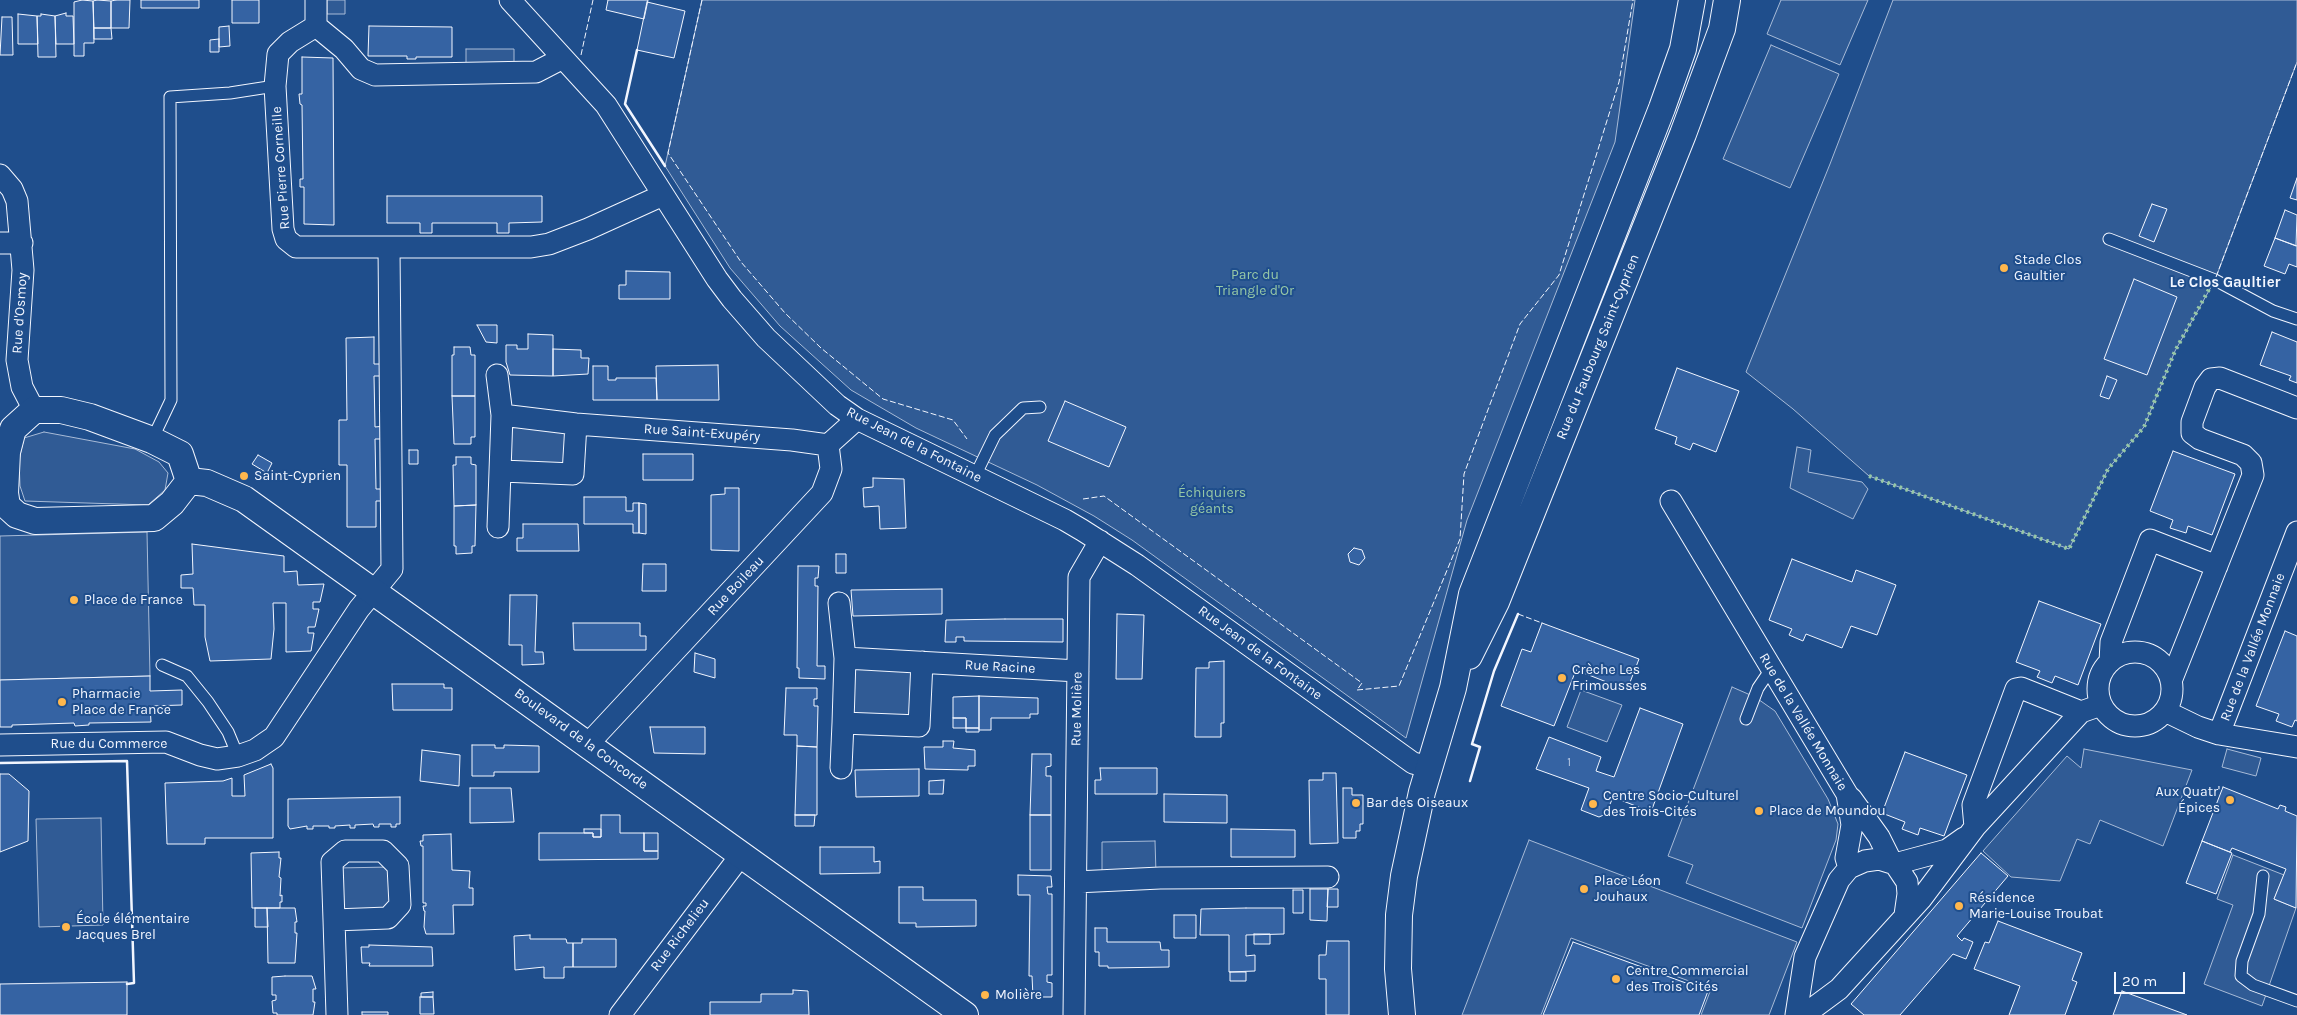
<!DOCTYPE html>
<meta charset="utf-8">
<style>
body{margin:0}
#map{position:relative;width:2297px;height:1015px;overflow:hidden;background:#1f4e8c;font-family:Karla,sans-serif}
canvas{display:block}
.scale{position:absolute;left:2114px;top:972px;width:71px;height:22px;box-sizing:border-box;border:2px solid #f2f6ff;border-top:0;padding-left:6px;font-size:15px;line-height:18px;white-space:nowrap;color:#f2f6ff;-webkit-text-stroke:4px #1f4e8c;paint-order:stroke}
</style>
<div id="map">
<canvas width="2297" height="1015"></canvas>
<div class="scale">20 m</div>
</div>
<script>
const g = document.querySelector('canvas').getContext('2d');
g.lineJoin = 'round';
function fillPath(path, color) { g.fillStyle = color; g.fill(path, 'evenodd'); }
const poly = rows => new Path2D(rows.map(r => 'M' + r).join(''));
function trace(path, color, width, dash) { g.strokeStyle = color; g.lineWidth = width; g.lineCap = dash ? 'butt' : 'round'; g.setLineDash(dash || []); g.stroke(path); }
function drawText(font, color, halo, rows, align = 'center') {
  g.font = font + ' Karla,sans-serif'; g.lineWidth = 4; g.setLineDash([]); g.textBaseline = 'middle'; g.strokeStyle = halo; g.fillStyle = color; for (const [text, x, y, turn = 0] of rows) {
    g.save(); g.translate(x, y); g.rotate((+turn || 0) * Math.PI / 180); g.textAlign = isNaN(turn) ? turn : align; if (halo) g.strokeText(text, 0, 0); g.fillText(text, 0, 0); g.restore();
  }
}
const built = poly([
 [327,0,345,0,345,14,327,14,327,0],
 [702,0,1635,0,1615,142,1467,520,1406,738,1132,540,1094,516,1037,485,916,428,851,390,780,326,730,268,665,166,702,0],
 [1781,0,1868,0,1840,65,1767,34,1781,0],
 [1893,0,2297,0,2297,62,2215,280,2175,351,2144,427,2108,469,2069,549,1869,476,1793,409,1746,372,1830,164,1893,0],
 [1771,45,1839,74,1790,188,1723,159,1771,45],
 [466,49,514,49,514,66,466,67,466,49],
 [509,423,571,427,568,469,506,465,509,423],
 [44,432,135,449,159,462,168,473,165,490,148,505,25,501,20,486,19,460,24,438,44,432],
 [1797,447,1811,450,1808,472,1862,482,1868,489,1853,519,1790,488,1797,447],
 [147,532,150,676,0,680,0,536,147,532],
 [851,666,916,669,913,721,848,718,851,666],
 [1732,687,1755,697,1775,711,1828,799,1838,824,1836,840,1802,928,1686,883,1693,865,1668,856,1732,687],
 [1581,690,1622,705,1607,742,1567,727,1581,690],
 [2084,749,2192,770,2163,846,2100,820,2090,844,2077,839,2060,881,2011,877,1983,851,2067,756,2081,768,2084,749],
 [2227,749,2261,758,2256,776,2222,767,2227,749],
 [101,818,103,925,39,927,36,819,101,818],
 [1529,840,1797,942,1769,1015,1701,1015,1711,989,1571,938,1541,1015,1462,1015,1529,840],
 [1155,841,1156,873,1102,874,1102,842,1155,841],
 [2233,855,2284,875,2274,899,2296,908,2262,1006,2204,984,2233,905,2217,899,2233,855],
 [392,867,393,909,337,911,336,868,392,867]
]);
const building = poly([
 [82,0,93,1,94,43,84,43,84,56,74,56,74,2,82,0],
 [97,0,111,1,111,28,94,28,93,1,97,0],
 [116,0,130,0,129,28,111,28,111,1,116,0],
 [141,0,199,0,199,8,141,8,141,0],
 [232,0,259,0,259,23,232,23,232,0],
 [608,0,648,0,644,19,606,10,608,0],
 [647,2,685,11,674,58,637,50,647,2],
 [66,13,66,16,73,16,74,44,56,44,55,16,66,13],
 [18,14,37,16,38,44,18,44,18,14],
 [41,14,55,16,56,57,38,57,37,16,41,16,41,14],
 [2,17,12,17,13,55,0,55,2,17],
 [229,26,230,46,219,47,219,27,229,26],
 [369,26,452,27,452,57,416,57,416,59,407,59,407,56,368,56,369,26],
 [94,28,111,28,112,39,94,39,94,28],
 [219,39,219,52,210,52,210,40,219,39],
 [302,57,333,58,334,225,304,224,304,187,300,187,300,179,303,179,302,105,300,104,299,94,302,94,302,57],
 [2297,178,2297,200,2290,198,2297,178],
 [387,196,542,196,542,222,509,223,509,233,497,233,497,223,432,223,432,233,420,233,420,223,387,223,387,196],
 [2152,204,2167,209,2154,242,2139,236,2152,204],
 [2285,210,2297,215,2296,246,2275,238,2285,210],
 [2275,238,2297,246,2297,267,2289,264,2285,274,2264,266,2275,238],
 [626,271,670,272,670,299,619,299,619,285,626,285,626,271],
 [2134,279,2177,297,2147,375,2104,359,2134,279],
 [477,325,497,325,497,343,486,342,477,325],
 [2272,332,2297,342,2297,383,2289,380,2291,376,2260,365,2272,332],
 [528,334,553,335,553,376,510,375,506,362,506,345,517,345,517,349,528,349,528,334],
 [374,337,374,364,384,364,384,376,374,376,375,427,385,426,385,439,375,439,376,489,386,489,386,501,376,501,376,527,347,527,347,465,339,465,339,420,347,420,346,338,374,337],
 [454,347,470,347,471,355,475,355,475,396,452,396,452,355,454,355,454,347],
 [553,349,581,350,581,358,589,358,588,374,553,376,553,349],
 [718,365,719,400,657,400,656,366,718,365],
 [593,366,608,366,608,380,616,380,616,378,656,378,657,400,593,400,593,366],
 [1677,368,1739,391,1716,452,1693,443,1690,450,1675,444,1677,437,1655,429,1677,368],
 [2107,376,2117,380,2109,399,2100,396,2107,376],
 [452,396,475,396,475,437,471,437,471,444,454,444,452,396],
 [1065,401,1126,427,1109,467,1048,441,1065,401],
 [409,450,418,450,418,464,409,464,409,450],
 [2173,451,2235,474,2212,535,2188,526,2186,533,2170,528,2173,520,2150,511,2173,451],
 [643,454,693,454,693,480,643,480,643,454],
 [258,455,272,463,267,473,252,464,258,455],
 [456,457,471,457,471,464,476,465,476,505,454,506,453,465,456,465,456,457],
 [873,478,904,479,906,528,880,529,879,506,864,507,863,488,873,487,873,478],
 [725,488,739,488,739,551,711,550,711,495,725,494,725,488],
 [584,497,626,497,626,511,633,511,633,503,639,503,639,533,633,533,633,524,584,524,584,497],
 [639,503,646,504,646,534,639,533,639,503],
 [476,505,475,546,472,546,472,553,456,554,456,546,454,546,454,506,476,505],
 [523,524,578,524,579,551,517,551,517,538,523,538,523,524],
 [192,544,284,556,284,572,297,571,298,585,324,584,320,602,313,602,313,609,319,609,315,627,308,627,308,633,314,633,311,651,286,652,286,603,273,603,274,629,271,659,210,661,205,637,205,605,194,605,193,588,181,588,181,575,193,574,192,544],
 [1354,548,1362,550,1365,558,1359,565,1350,562,1348,554,1354,548],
 [836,554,846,554,846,573,836,573,836,554],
 [1792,559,1852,582,1856,570,1896,585,1877,635,1851,626,1842,648,1806,634,1803,641,1789,635,1792,629,1769,620,1792,559],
 [643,564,666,564,666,591,642,591,643,564],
 [798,566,819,566,818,578,815,578,815,586,818,586,817,666,825,666,825,679,799,678,799,668,797,668,798,566],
 [942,589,942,614,853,616,851,590,942,589],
 [510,595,537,595,535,652,543,652,544,664,522,665,522,645,509,645,510,595],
 [2039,601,2101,624,2078,685,2055,676,2052,683,2037,677,2040,671,2016,662,2039,601],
 [1117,614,1144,615,1142,679,1116,679,1117,614],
 [1005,619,1063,619,1063,642,964,641,964,637,956,637,956,642,945,642,946,620,1005,619],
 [573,623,640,623,640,636,646,636,646,650,574,650,573,623],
 [1542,623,1639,659,1627,690,1576,670,1554,726,1501,706,1522,649,1531,652,1542,623],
 [2285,631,2297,636,2297,721,2295,720,2292,727,2276,721,2279,714,2256,706,2285,631],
 [695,653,715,659,715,678,694,672,695,653],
 [1224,661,1224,723,1221,723,1221,737,1195,737,1196,668,1209,668,1209,662,1224,661],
 [150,676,150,691,182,690,182,705,150,706,151,722,89,723,89,725,75,726,74,723,12,725,12,727,0,727,0,680,150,676],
 [392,684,444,684,444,688,452,688,452,710,393,710,392,684],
 [786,688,817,688,817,699,814,699,814,706,818,706,817,747,797,746,797,735,784,735,786,688],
 [979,696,979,728,966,728,966,718,953,718,953,697,979,696],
 [979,696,1038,698,1038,714,1030,714,1030,718,991,718,991,730,979,730,979,696],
 [1640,708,1683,724,1651,812,1613,797,1606,814,1599,817,1581,810,1589,788,1536,769,1549,737,1601,757,1596,771,1614,777,1640,708],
 [953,718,966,718,966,728,953,728,953,718],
 [650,727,705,727,705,754,654,753,650,727],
 [966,728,979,728,979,732,966,732,966,728],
 [943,741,954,741,953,748,975,750,975,766,968,766,968,770,925,769,924,747,943,747,943,741],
 [472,745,495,745,495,748,504,748,504,745,539,746,539,772,494,772,494,776,472,776,472,745],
 [797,746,817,747,817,815,795,815,797,746],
 [422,750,460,755,459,786,420,781,422,750],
 [1905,752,1967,775,1944,836,1920,828,1918,835,1902,829,1905,822,1882,813,1905,752],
 [1032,754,1051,754,1051,766,1046,767,1046,776,1051,776,1051,815,1030,815,1032,754],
 [271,764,273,768,273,838,205,838,205,844,167,844,165,783,223,781,232,778,232,796,245,796,244,775,271,764],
 [1100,768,1157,768,1157,794,1095,794,1095,780,1101,780,1100,768],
 [919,769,919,796,856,797,855,770,919,769],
 [1323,773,1336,773,1338,843,1310,844,1309,780,1323,780,1323,773],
 [0,774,9,774,29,791,28,841,0,852,0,774],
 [944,780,943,794,929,794,929,781,944,780],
 [2223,787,2278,809,2280,805,2286,807,2285,811,2297,816,2296,908,2274,899,2286,869,2232,848,2230,852,2202,841,2223,787],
 [470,788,511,788,514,822,470,823,470,788],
 [1343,788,1352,788,1352,795,1363,795,1363,824,1360,824,1360,831,1356,831,1356,838,1343,838,1343,788],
 [1164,794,1227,795,1227,823,1164,822,1164,794],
 [400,797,400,824,396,824,396,827,391,827,391,824,379,824,379,827,374,827,373,824,355,825,355,828,350,828,350,825,335,826,335,828,329,828,329,826,313,826,313,829,307,829,307,826,290,829,288,826,288,799,400,797],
 [601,815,620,815,620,833,644,833,644,851,658,851,658,859,539,860,539,833,593,833,593,837,601,837,601,815],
 [795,815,815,815,814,826,795,826,795,815],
 [1030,815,1051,815,1051,870,1030,870,1030,815],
 [584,829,601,829,601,837,593,837,593,833,584,833,584,829],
 [1231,829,1295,830,1295,857,1231,857,1231,829],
 [644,833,658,833,658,851,644,851,644,833],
 [451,834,452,870,470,871,469,888,473,888,473,905,453,905,454,934,426,934,424,927,425,911,424,911,423,906,426,906,426,903,423,903,423,846,421,846,420,841,423,841,423,835,451,834],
 [2202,841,2232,853,2216,894,2186,883,2202,841],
 [820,847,874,847,874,862,880,861,880,873,820,874,820,847],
 [279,852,279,858,281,858,279,877,281,878,280,896,282,895,282,902,280,902,280,908,252,908,251,853,279,852],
 [1981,853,2008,876,1957,936,1962,941,1964,938,1973,942,1966,959,1953,954,1900,1015,1864,1015,1851,1004,1981,853],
 [1018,875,1051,876,1052,887,1047,887,1048,894,1052,894,1052,975,1047,975,1047,982,1052,983,1052,997,1033,997,1032,976,1029,976,1030,895,1018,895,1018,875],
 [899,887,923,887,923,900,976,900,976,926,916,927,916,923,899,923,899,887],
 [1310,889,1328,889,1327,921,1310,920,1310,889],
 [1328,889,1338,889,1338,907,1327,907,1328,889],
 [1293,890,1303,890,1303,913,1293,913,1293,890],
 [255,908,267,908,268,927,255,927,255,908],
 [267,908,295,908,297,922,295,922,295,933,297,933,295,963,268,963,267,908],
 [1246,908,1284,908,1284,934,1246,935,1246,956,1255,955,1255,971,1229,972,1229,935,1200,935,1201,909,1246,908],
 [1174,915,1196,915,1196,938,1174,938,1174,915],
 [1998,921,2082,953,2072,980,2077,982,2065,1015,2009,1015,2020,986,1974,969,1985,942,1989,943,1998,921],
 [1095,928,1107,928,1107,942,1160,942,1161,950,1169,950,1169,967,1108,968,1108,966,1099,966,1099,952,1095,952,1095,928],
 [1254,934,1270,934,1270,944,1254,944,1254,934],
 [530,935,530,939,566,939,567,943,573,943,573,967,564,967,564,978,544,978,544,967,515,970,514,936,530,935],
 [582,939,616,939,616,967,573,967,573,943,582,943,582,939],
 [1327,941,1349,941,1349,1015,1326,1015,1326,979,1319,979,1319,955,1326,955,1327,941],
 [1573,942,1708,991,1699,1015,1543,1015,1573,942],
 [369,945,432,947,433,966,369,966,370,963,362,963,361,947,369,947,369,945],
 [1230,972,1246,972,1246,981,1230,981,1230,972],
 [285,976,312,976,316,989,313,989,313,1002,315,1002,313,1015,277,1015,277,1013,273,1013,272,1001,276,1000,276,995,272,995,272,977,285,976],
 [127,982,127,1015,0,1015,0,984,127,982],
 [793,990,808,991,809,1015,710,1015,710,1002,761,1002,761,994,793,994,793,990],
 [2122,991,2187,1015,2113,1015,2122,991],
 [433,992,433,997,421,997,421,993,433,992],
 [420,997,433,997,434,1014,420,1014,420,997],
 [362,1012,388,1012,388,1015,362,1015,362,1012]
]);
const service = poly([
 [2109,239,2215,280,2273,311,2297,319],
 [152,440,171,400,170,97,230,93,275,86],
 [975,476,995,435,1023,408,1040,407],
 [162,665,187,676,208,702,228,732,238,756],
 [1746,719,1758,688,1771,669],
 [2263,876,2259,914,2242,961,2241,976,2253,985,2297,1001]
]);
const minor = poly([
 [316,0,316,26],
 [510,0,606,105,717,279,732,299,766,338,837,405,857,419,1065,520,1082,530,1137,565,1413,763,1429,767],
 [316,26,290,42,278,54,275,86,283,229,286,239,296,247,531,247,549,244,588,229,663,195],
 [316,26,344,49,361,69,375,75,536,72,563,58],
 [0,175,12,189,17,201,23,270,17,360,22,387,34,410],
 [0,243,22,243],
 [497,375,502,415],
 [502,471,573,474,576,424],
 [1671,501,1847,794,1852,825,1846,858,1849,868],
 [498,527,502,415,576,424,792,440,828,445],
 [839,603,845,658],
 '2098 689a37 37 0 1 1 74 0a37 37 0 1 1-74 0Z',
 [922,662,919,726,843,723,845,658,1078,671],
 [2110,662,2111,642,2150,540,2217,566],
 [2171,681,2253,475,2251,463,2243,455,2200,439,2192,433,2192,422,2205,387,2211,379,2220,378,2297,408],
 [2165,711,2198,727,2219,734,2297,747],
 [2219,734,2297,532],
 [588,744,822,493,831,469,828,445,857,419],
 [0,745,166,742,200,755,217,759,238,756,255,750,274,737,359,609,392,569,389,248],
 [841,768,843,723],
 [1851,798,1879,837,1891,861],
 [1975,827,1973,805,2016,689,2021,688,2081,712],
 [1895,864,1947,850,1964,838],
 [1076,882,1160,878,1328,877],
 [334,920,388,918,400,905,398,866,383,851,345,851,332,862,334,920,337,1015],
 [620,1015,741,855],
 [1074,1015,1079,577,1100,541],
 [1796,1015,1805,957,1839,880,1849,868,1865,861,1879,859,1895,864,1907,882,1908,894,1905,915],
 [1804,1015,1839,989,1921,899,1975,827,2081,712,2101,705]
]);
const tertiary = poly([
 [34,410,61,410,90,417,152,440,180,454,189,481,172,503,154,518,35,521,17,515,7,506,5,493,7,452,13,429,34,410],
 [189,481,207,483,244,499,965,1015],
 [1469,656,1496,602,1683,134,1722,29,1727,0],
 [1402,1015,1398,969,1399,915,1404,876,1422,792,1453,688,1472,594,1662,108,1683,49,1692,0]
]);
const hedge = poly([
 [1869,476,2069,549,2108,469,2144,427,2175,351,2213,282]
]);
const fence = poly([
 [702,0,668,153,741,262,785,313,821,348,883,399,953,420,967,439],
 [581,55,593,0],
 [2216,277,2297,62],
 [1083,499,1104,496,1362,683,1357,690,1399,686,1460,539,1464,474,1520,324,1559,275,1619,82,1633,0],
 [1518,614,1542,623]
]);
const wall = poly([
 [637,50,625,104,665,166],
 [0,763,127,761,134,983,127,984],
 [1470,781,1480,747,1472,744,1494,671,1518,614]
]);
const markers = [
 [2004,268,5,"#ffb74d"],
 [244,476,5,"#ffb74d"],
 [74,600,5,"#ffb74d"],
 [1562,678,5,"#ffb74d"],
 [62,702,5,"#ffb74d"],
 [2230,800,5,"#ffb74d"],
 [1356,803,5,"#ffb74d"],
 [1593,804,5,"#ffb74d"],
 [1759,811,5,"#ffb74d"],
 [1584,889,5,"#ffb74d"],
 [1959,906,5,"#ffb74d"],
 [66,927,5,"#ffb74d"],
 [1616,979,5,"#ffb74d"],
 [985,995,5,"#ffb74d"]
];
const numberNames = [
 ["1",1569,763]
];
const streetNames = [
 ["Rue Pierre Corneille",281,168,-94],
 ["Rue d'Osmoy",20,313,-86],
 ["Rue du Faubourg Saint-Cyprien",1598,347,-68],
 ["Rue Saint-Exupéry",702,433,4],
 ["Rue Jean de la Fontaine",914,445,27],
 ["Rue Boileau",736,586,-47],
 ["Rue de la Vallée Monnaie",2253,647,-69],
 ["Rue Jean de la Fontaine",1260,653,36],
 ["Rue Racine",1000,667,3],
 ["Rue Molière",1077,709,-89],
 ["Rue de la Vallée Monnaie",1803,722,59],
 ["Boulevard de la Concorde",581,739,36],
 ["Rue du Commerce",109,744],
 ["Rue Richelieu",680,935,-53]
];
const poiNames = [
 ["Stade Clos",2014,260],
 ["Gaultier",2014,276],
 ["Saint-Cyprien",254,476],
 ["Place de France",84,600],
 ["Crèche Les",1572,670],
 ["Frimousses",1572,686],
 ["Pharmacie",72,694],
 ["Place de France",72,710],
 ["Aux Quatr'",2220,792,"right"],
 ["Épices",2220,808,"right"],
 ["Centre Socio-Culturel",1603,796],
 ["des Trois-Cités",1603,812],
 ["Bar des Oiseaux",1366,803],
 ["Place de Moundou",1769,811],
 ["Place Léon",1594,881],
 ["Jouhaux",1594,897],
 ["Résidence",1969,898],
 ["Marie-Louise Troubat",1969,914],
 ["École élémentaire",76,919],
 ["Jacques Brel",76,935],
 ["Centre Commercial",1626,971],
 ["des Trois Cités",1626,987],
 ["Molière",995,995]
];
const parkNames = [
 ["Parc du",1255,275],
 ["Triangle d'Or",1255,291],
 ["Échiquiers",1212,493],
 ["géants",1212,509]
];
const neighbourhoodNames = [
 ["Le Clos Gaultier",2225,283]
];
fillPath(built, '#305b95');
trace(built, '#a8bbd7', 1);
fillPath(building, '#3563a3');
trace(building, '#f2f6ff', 1);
trace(service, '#f2f6ff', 13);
trace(minor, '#f2f6ff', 23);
trace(tertiary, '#f2f6ff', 28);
trace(service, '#1f4e8c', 11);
trace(minor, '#1f4e8c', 21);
trace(tertiary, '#1f4e8c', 26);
trace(hedge, '#97c8a6', 4, [2.5, 4]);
trace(fence, '#f2f6ff', 1, [6, 2.5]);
trace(wall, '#f2f6ff', 2.5);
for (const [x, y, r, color] of markers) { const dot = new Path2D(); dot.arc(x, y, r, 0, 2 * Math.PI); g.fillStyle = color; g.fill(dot); trace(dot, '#1f4e8c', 2); }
drawText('11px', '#c3d1e8', null, numberNames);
drawText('14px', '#f2f6ff', '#1f4e8c', streetNames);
drawText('14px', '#f2f6ff', '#1f4e8c', poiNames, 'left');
drawText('14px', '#97c8a6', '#1f4e8c', parkNames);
drawText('bold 15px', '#f2f6ff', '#1f4e8c', neighbourhoodNames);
</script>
